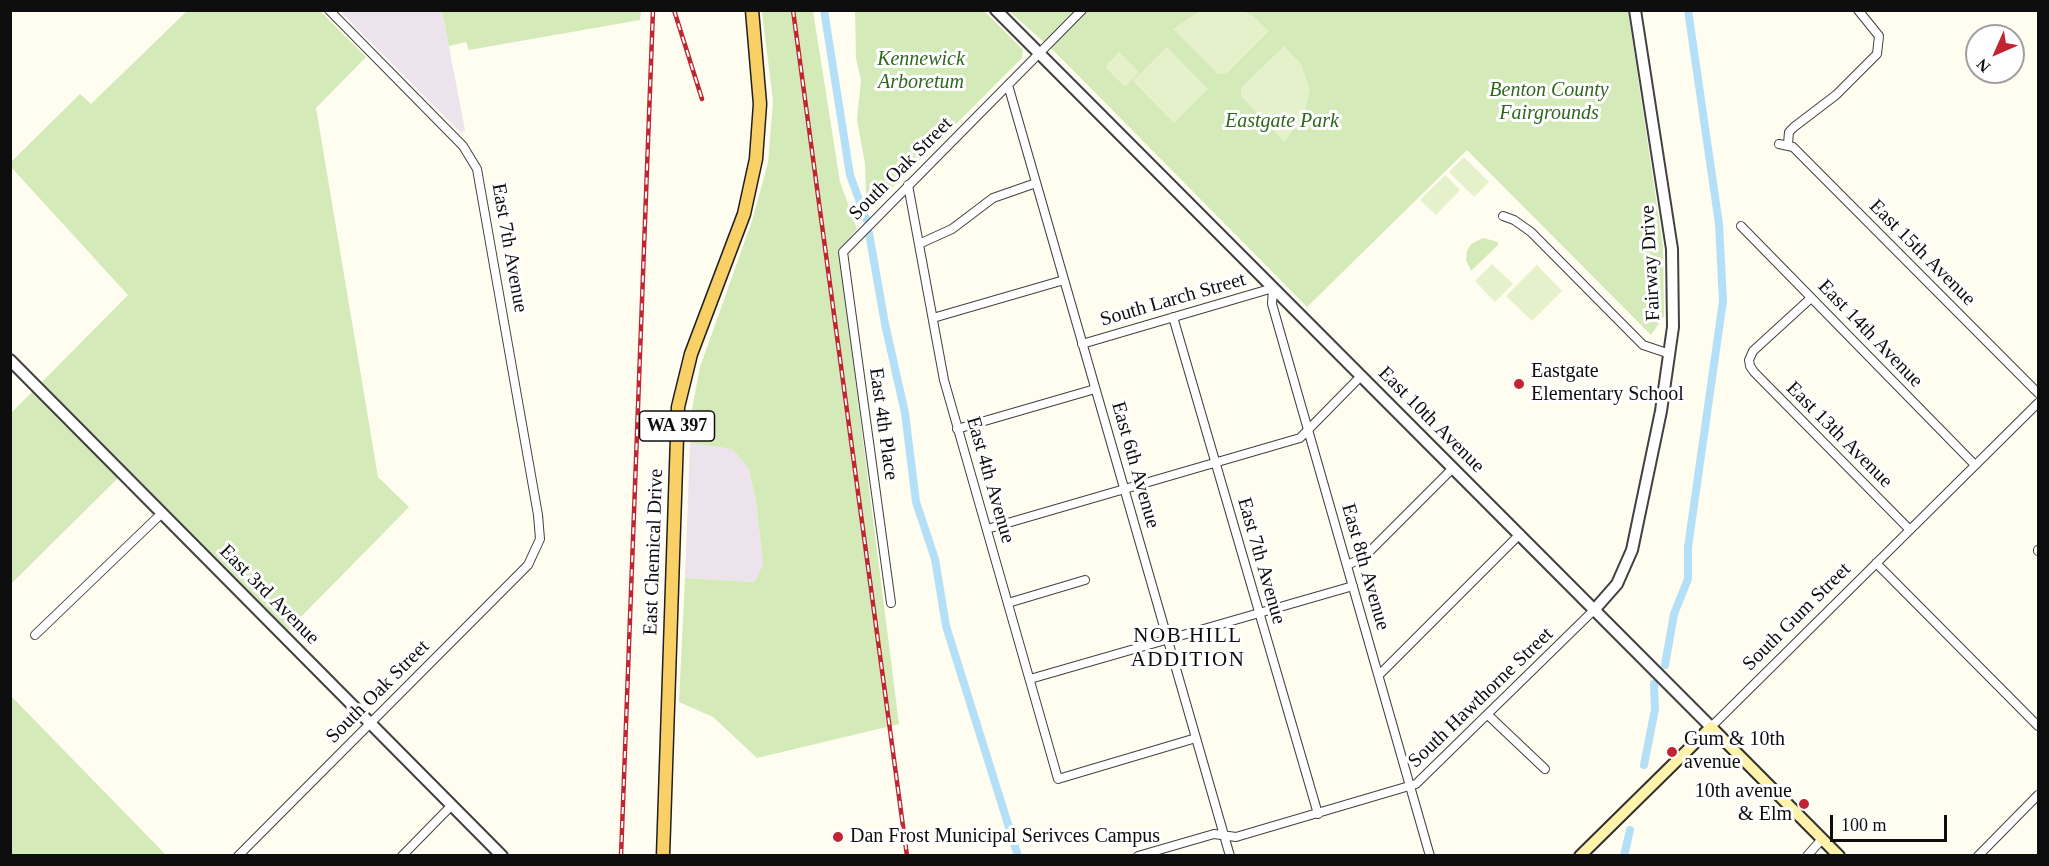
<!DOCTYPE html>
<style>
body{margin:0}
#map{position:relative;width:2049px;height:866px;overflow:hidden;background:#fffcf0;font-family:"Times New Roman",serif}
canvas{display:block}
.frame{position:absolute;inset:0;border:12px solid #0e0e0e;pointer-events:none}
.north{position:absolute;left:1965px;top:24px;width:60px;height:60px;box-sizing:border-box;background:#fff;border:2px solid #9f9f9f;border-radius:50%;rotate:225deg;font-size:16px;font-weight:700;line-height:24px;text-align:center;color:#0e0e0e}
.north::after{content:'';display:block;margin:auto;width:21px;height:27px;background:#c02531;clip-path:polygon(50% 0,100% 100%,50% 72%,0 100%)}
.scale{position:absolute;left:1830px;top:815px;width:117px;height:27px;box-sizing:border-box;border:3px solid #0e0e0e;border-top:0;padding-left:8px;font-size:18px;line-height:21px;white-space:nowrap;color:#0e0e0e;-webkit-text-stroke:4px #fff;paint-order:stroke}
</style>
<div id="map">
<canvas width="2049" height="866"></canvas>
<div class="frame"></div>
<div class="north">N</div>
<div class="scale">100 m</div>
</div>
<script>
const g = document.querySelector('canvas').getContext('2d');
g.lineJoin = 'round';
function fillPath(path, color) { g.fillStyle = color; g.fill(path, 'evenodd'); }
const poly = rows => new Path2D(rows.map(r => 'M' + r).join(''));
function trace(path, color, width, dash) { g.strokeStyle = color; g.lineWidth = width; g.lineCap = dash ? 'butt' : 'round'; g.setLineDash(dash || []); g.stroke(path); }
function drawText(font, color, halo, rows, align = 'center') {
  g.font = font + ' "Times New Roman",serif'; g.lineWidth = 6; g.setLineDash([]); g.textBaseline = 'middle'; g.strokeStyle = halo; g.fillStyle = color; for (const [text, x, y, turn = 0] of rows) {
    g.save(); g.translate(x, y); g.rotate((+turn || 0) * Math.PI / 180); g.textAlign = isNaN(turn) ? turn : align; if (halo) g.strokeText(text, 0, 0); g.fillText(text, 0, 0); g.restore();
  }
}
const industrial = poly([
 [340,11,442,11,465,130,461,133],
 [690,443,732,449,749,469,756,502,763,565,754,582,685,578]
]);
const green = poly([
 [187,11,320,11,366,57,316,108,378,477,409,507,288,630,41,383,128,295,11,167,11,162,80,94,91,104],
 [442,11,641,10,641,11,640,20,469,50,466,42,449,46],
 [762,11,813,11,840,182,857,229,843,245,840,259,899,724,757,758,713,717,679,702,685,578,754,582,763,565,756,502,749,469,732,449,690,443,691,414,700,367,752,221,768,163,773,101],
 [855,11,984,11,1023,50,1022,58,872,208,866,193,865,163,857,120,861,80,856,58],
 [1009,11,1628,11,1663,246,1664,316,1651,335,1467,150,1307,307,1055,52],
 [1483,238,1498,242,1498,245,1471,271,1466,260,1467,251,1471,244],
 [34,390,119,477,11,584,11,413],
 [11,696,166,855,11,855]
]);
const pitch = poly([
 [1242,11,1252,15,1269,31,1226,74,1218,74,1173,29,1200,11],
 [1284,46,1301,64,1310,89,1304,115,1284,142,1241,96,1241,88],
 [1167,47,1208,89,1174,123,1133,81],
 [1119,52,1139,72,1125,87,1105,67],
 [1464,157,1489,182,1474,197,1449,172],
 [1445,175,1460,190,1436,215,1420,200],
 [1492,264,1513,284,1495,302,1475,281],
 [1537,265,1562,291,1532,321,1506,296]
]);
const canal = poly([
 [824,10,850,175,866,219],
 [869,233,885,324,905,413,916,502,935,559,946,626,1018,856],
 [1665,665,1674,614,1688,579,1688,547,1723,301,1719,224,1688,10],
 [1644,765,1655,709,1654,684],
 [1624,856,1630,830]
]);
const minor = poly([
 [1008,85,1230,856],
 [1779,144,1793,147,2038,393],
 [1788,144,1789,132,1794,127,1836,95,1877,54,1879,36,1858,10],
 [908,185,944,380,1058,779,1196,738],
 [1503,216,1514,220,1531,232,1643,345,1670,354],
 [1741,226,1975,465],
 [919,244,952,229,993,198,1036,183],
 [1811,298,1753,351,1749,360,1750,366,1754,372,1910,530],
 [1173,317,1318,814],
 [933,318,1064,280],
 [1082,344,1273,288,1272,304,1430,856],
 [957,429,1095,389],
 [987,529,1300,438,1361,376],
 [2038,551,2038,550],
 [1876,563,2038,726],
 [1347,565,1363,558,1453,468],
 [891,603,843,252,1082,10],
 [1008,603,1085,580],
 [35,635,162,513],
 [1379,675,1520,534],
 [1030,679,1353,586],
 [1488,715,1545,769],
 [1711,727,2038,403],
 [238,856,528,565,540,539,538,515,477,169,463,146,329,10],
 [402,856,452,805],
 [1138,856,1214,834,1236,837,1416,784,1595,609],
 [1807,856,1822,839],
 [1978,856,2038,795]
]);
const tertiary = poly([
 [996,10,1711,727],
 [10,360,502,856],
 [1595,609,1617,584,1632,550,1661,411,1673,327,1672,249,1635,10]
]);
const secondary = poly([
 [1580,856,1711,727,1839,856]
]);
const primary = poly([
 [663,856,678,407,691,354,744,214,756,159,760,104,752,10]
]);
const rail = poly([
 [674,10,702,99],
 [793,10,907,856],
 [621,856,653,10]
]);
const markers = [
 [1519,384,6,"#c02531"],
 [1672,752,6,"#c02531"],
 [1804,804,6,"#c02531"],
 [838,837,6,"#c02531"]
];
const shields = [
 [677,426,75]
];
const shieldNames = [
 ["WA 397",677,426]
];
const parkNames = [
 ["Kennewick",921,60],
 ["Arboretum",921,83],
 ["Benton County",1549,91],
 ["Fairgrounds",1549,114],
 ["Eastgate Park",1282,122]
];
const streetNames = [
 ["South Oak Street",901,169,-45],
 ["East 7th Avenue",509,248,80],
 ["East 15th Avenue",1922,253,45],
 ["Fairway Drive",1651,263,-93],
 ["South Larch Street",1173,300,-16],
 ["East 14th Avenue",1870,334,46],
 ["East 10th Avenue",1431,420,45],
 ["East 4th Place",883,424,82],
 ["East 13th Avenue",1839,435,45],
 ["East 6th Avenue",1135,465,74],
 ["East 4th Avenue",990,480,74],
 ["East Chemical Drive",654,552,-88],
 ["East 7th Avenue",1261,561,74],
 ["East 8th Avenue",1365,567,74],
 ["East 3rd Avenue",269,595,45],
 ["South Gum Street",1797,617,-45],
 ["South Oak Street",378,692,-45],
 ["South Hawthorne Street",1481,698,-44]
];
const poiNames = [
 ["Eastgate",1531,372],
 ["Elementary School",1531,395],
 ["Gum & 10th",1684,740],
 ["avenue",1684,763],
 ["10th avenue",1792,792,"right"],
 ["& Elm",1792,815,"right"],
 ["Dan Frost Municipal Serivces Campus",850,837]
];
const neighbourhoodNames = [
 ["NOB HILL",1188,636],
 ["ADDITION",1188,660]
];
fillPath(industrial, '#ece3ed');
fillPath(green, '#d4eab9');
fillPath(pitch, '#e5f1cb');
trace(canal, '#b4e0f7', 8);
trace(minor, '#414141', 10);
trace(tertiary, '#414141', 14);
trace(secondary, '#303030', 14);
trace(primary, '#1f1f1f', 15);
trace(minor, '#fff', 8);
trace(tertiary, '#fff', 10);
trace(secondary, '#fff3ab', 10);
trace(primary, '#f9d066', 12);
trace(rail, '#c02531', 4.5);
trace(rail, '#fff', 2, [7]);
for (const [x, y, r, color] of markers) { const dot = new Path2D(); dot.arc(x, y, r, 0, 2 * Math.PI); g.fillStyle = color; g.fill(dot); trace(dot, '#fff', 2); }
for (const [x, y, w] of shields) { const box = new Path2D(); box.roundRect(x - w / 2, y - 15, w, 30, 4.5); g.fillStyle = '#fff'; g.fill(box); trace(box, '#0e0e0e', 1.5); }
drawText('bold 18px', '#0e0e0e', null, shieldNames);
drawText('italic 20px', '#2f671e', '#fff', parkNames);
drawText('20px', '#0e0e0e', '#fff', streetNames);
drawText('20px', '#0e0e0e', '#fff', poiNames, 'left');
g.letterSpacing = '1.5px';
drawText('21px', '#0e0e0e', '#fff', neighbourhoodNames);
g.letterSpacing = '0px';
</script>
